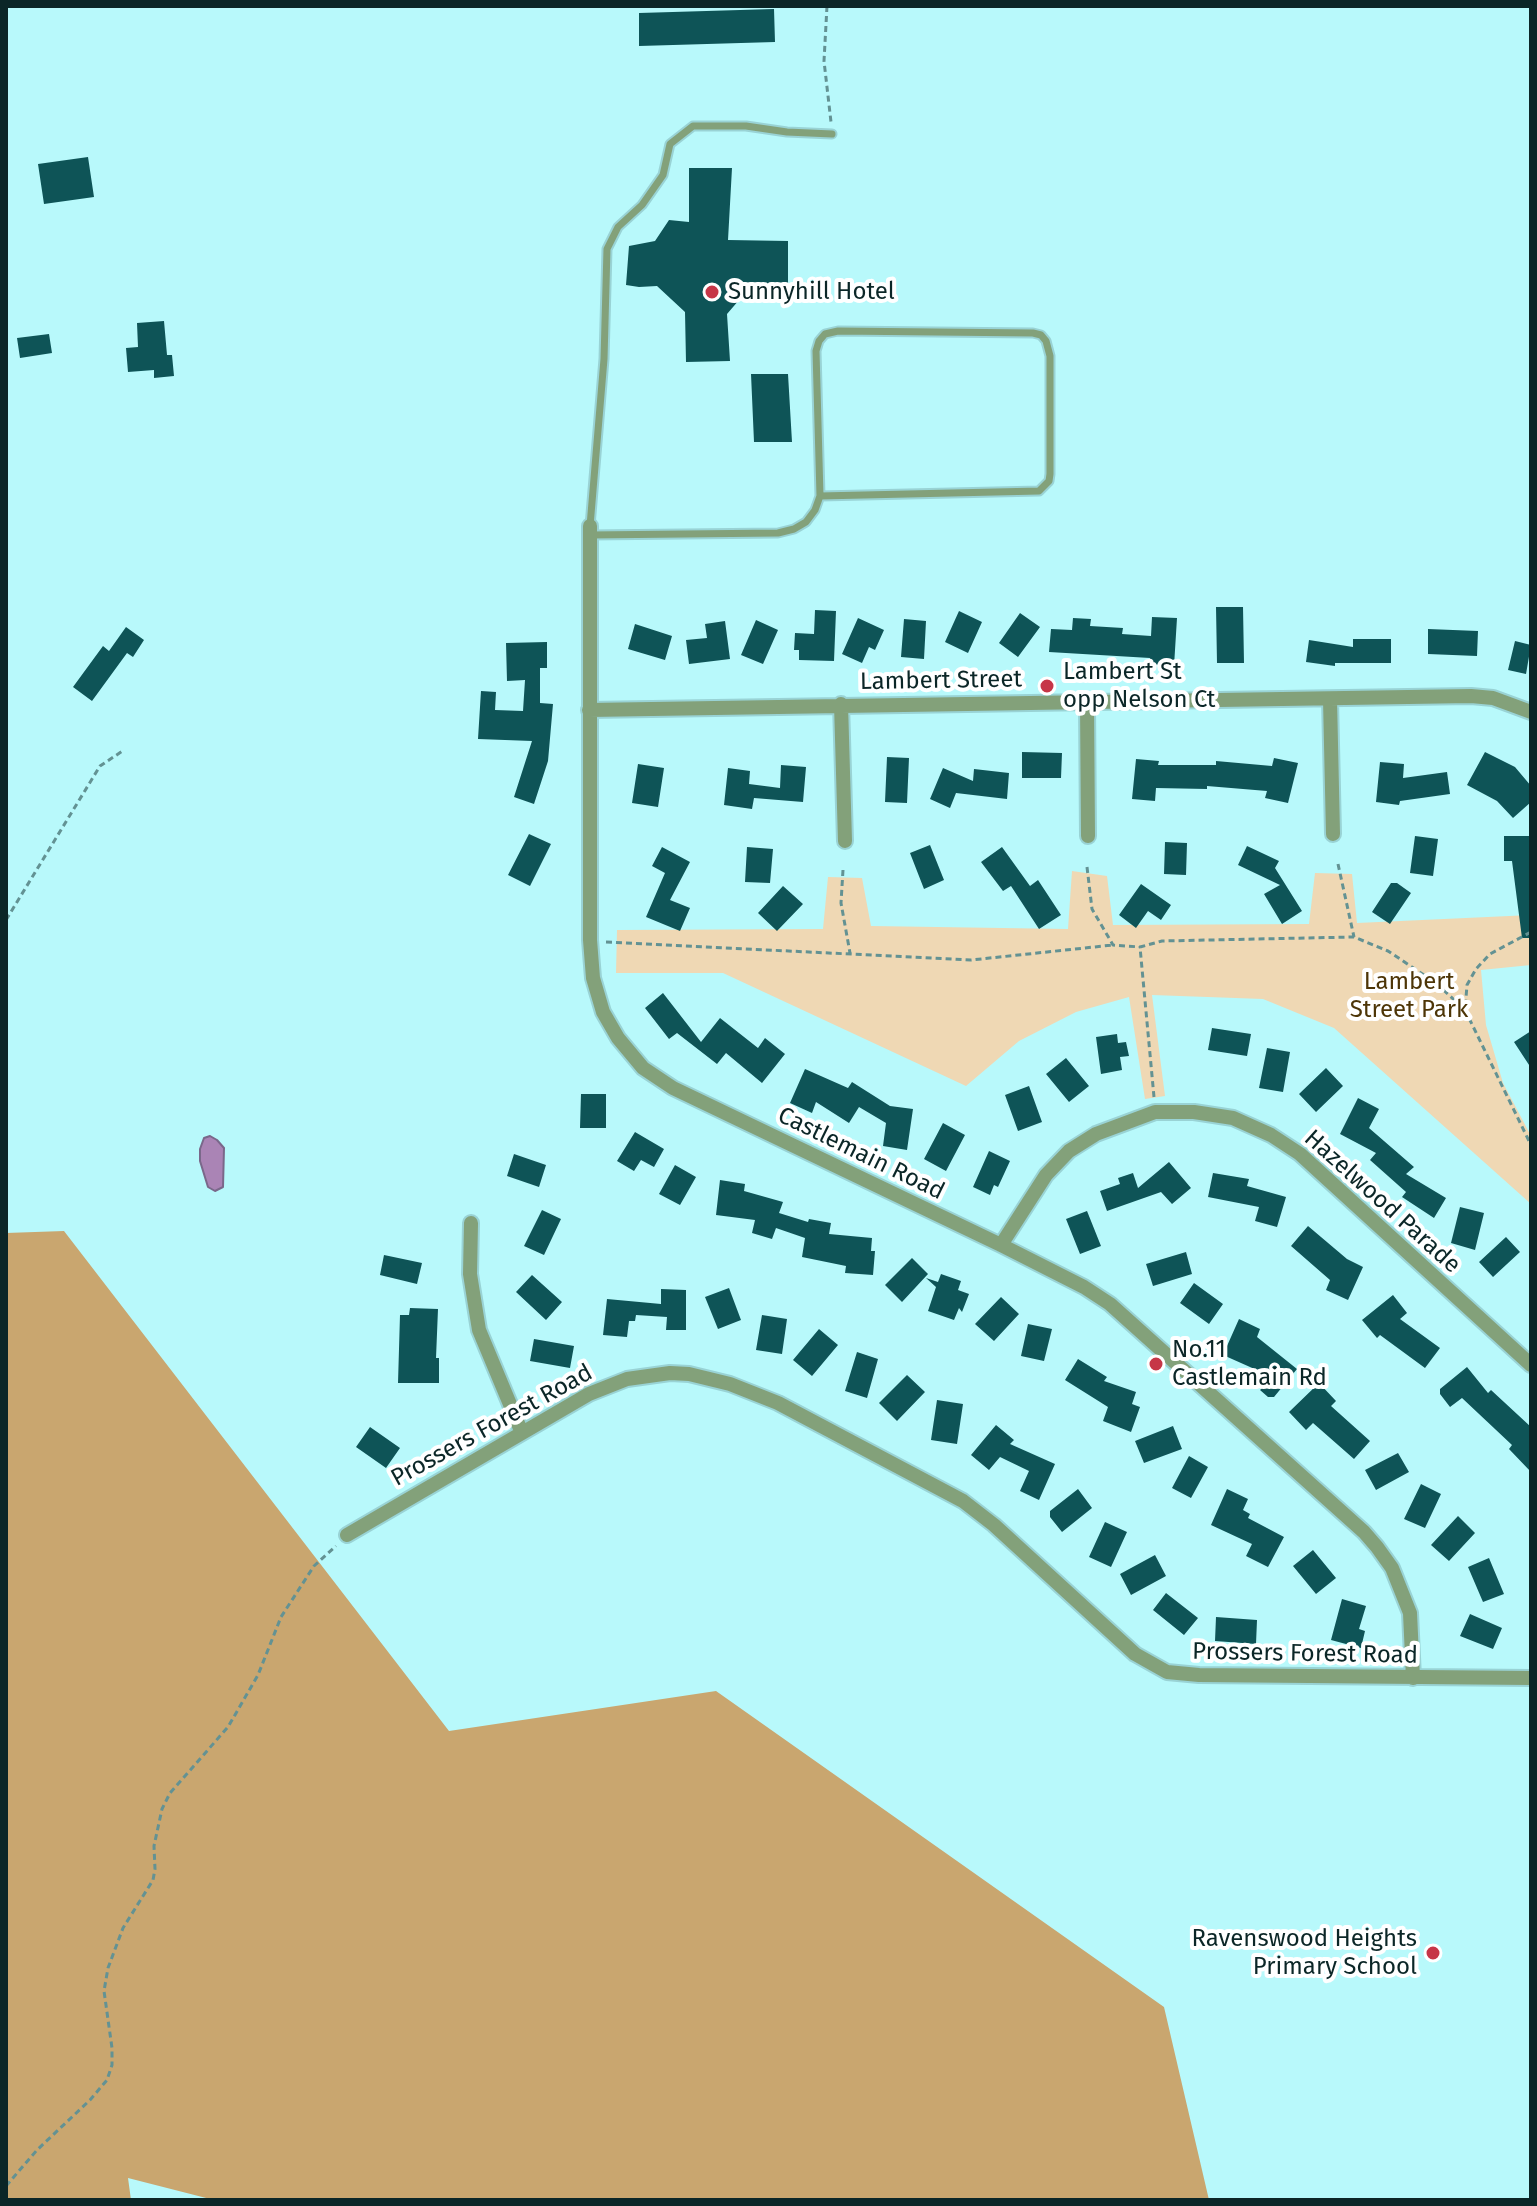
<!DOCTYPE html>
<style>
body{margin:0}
#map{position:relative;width:1537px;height:2206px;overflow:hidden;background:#b8f9fb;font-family:"Fira Sans",sans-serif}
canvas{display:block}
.frame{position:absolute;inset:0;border:8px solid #0b2627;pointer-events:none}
</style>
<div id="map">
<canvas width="1537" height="2206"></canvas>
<div class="frame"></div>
</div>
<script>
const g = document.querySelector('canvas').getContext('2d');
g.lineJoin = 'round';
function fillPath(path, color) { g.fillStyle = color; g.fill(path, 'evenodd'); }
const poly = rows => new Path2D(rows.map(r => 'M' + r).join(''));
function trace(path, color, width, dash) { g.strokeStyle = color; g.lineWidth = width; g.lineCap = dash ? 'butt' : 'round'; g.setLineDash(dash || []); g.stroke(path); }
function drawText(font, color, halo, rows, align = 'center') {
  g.font = font + ' "Fira Sans",sans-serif'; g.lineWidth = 8; g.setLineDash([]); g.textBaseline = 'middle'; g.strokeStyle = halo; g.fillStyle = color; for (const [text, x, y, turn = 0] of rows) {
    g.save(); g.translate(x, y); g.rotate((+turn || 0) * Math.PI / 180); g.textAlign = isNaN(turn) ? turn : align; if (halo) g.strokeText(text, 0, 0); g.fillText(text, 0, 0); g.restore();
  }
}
const green = poly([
 [1072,871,1107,876,1113,925,1309,924,1315,873,1352,874,1357,923,1531,915,1531,965,1481,970,1486,1025,1503,1083,1531,1136,1531,1204,1334,1028,1263,999,1152,995,1165,1096,1145,1099,1129,997,1076,1012,1019,1041,966,1086,723,973,616,973,617,930,823,929,828,877,862,878,871,926,1068,929]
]);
const forest = poly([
 [64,1231,449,1731,716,1691,1164,2007,1209,2200,214,2200,128,2178,131,2200,6,2200,6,1233]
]);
const water = poly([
 [210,1136,217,1140,224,1148,223,1187,215,1191,208,1187,200,1161,200,1149,204,1138,210,1136]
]);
const building = poly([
 [774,9,775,42,639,46,639,13],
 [88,157,94,197,44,204,38,164],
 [689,168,732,168,728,240,788,241,788,284,752,285,727,314,730,361,686,362,685,312,657,286,639,287,626,285,629,246,655,241,669,220,689,222],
 [164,321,167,355,172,355,174,376,154,378,154,370,128,372,126,348,138,347,137,323],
 [49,334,52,353,20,358,17,338],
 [751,374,788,374,792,442,754,442],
 [1216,607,1243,607,1244,663,1217,663],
 [815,610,836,611,834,661,799,660,799,650,794,650,795,633,814,634],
 [959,611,982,622,968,653,945,642],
 [1020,613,1040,627,1018,657,999,643],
 [1152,617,1177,618,1174,666,1149,664,1150,658,1049,652,1051,629,1072,630,1073,618,1091,619,1090,626,1123,628,1122,634,1151,636],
 [858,618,884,630,875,650,869,647,862,663,842,654],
 [904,619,926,621,924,659,901,657],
 [756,620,778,630,763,664,741,655],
 [725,621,730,659,689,664,686,640,707,638,705,624],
 [635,624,672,636,665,660,628,649],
 [126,627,144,640,133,657,127,653,92,701,73,687,103,646,109,651],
 [1428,629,1478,631,1477,656,1428,654],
 [1353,639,1391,639,1391,663,1335,663,1335,666,1306,662,1309,640,1353,647],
 [1515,641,1531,645,1526,674,1508,670],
 [547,642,547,668,540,668,540,703,553,704,548,761,534,804,514,797,532,741,478,739,481,691,496,692,495,710,523,711,525,680,507,681,506,643],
 [1022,752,1062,753,1061,778,1022,778],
 [1485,752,1515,767,1531,786,1531,802,1513,818,1497,801,1467,785],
 [887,757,909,758,907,803,885,802],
 [1274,758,1298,763,1288,803,1265,798,1267,791,1207,786,1207,789,1156,788,1155,801,1132,799,1136,759,1159,761,1158,765,1216,765,1216,761,1272,766],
 [1380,762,1404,764,1403,778,1447,772,1450,794,1400,801,1399,805,1376,802],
 [638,764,664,768,658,807,632,803],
 [781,765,806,767,803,802,754,798,752,809,724,805,728,768,750,771,749,784,780,788],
 [943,768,973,781,974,769,1009,773,1007,799,956,793,950,808,930,799],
 [529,834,551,844,530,886,508,875],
 [1415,836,1438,839,1433,876,1410,873],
 [1504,836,1531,836,1531,938,1522,938,1512,861,1504,861],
 [1165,842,1187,843,1186,875,1164,874],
 [930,845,944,880,924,889,910,853],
 [1247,846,1279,861,1275,868,1302,911,1282,924,1264,894,1280,885,1238,865],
 [662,847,690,862,670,900,690,908,680,931,646,917,665,873,652,866],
 [747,847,773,849,770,883,745,882],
 [1002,847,1030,886,1038,880,1061,915,1039,929,1011,886,1003,891,981,862],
 [1391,883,1397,883,1411,893,1390,924,1372,912],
 [1141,884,1171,905,1161,920,1148,911,1136,928,1119,915],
 [783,886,803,904,777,931,758,913],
 [663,993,701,1042,720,1018,758,1048,765,1038,785,1054,762,1083,726,1053,717,1064,677,1033,669,1039,645,1008],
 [1212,1028,1251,1034,1247,1056,1208,1050],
 [1531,1031,1531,1068,1514,1042],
 [1117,1034,1118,1043,1126,1042,1129,1056,1120,1057,1122,1070,1101,1074,1096,1037],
 [1267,1048,1290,1052,1283,1092,1259,1088],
 [1066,1058,1089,1086,1069,1102,1046,1074],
 [1326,1068,1343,1086,1316,1112,1299,1094],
 [805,1069,848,1088,852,1082,890,1106,913,1109,907,1150,883,1146,886,1123,859,1107,849,1123,816,1102,812,1113,790,1103],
 [1029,1086,1042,1122,1018,1131,1005,1095],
 [581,1094,606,1094,606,1128,580,1128],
 [1358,1098,1379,1109,1369,1128,1414,1167,1406,1174,1446,1198,1434,1218,1402,1197,1406,1192,1370,1160,1376,1153,1340,1134],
 [943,1123,965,1135,946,1171,924,1159],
 [635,1132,664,1149,654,1167,641,1160,634,1171,617,1161],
 [989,1151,1010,1161,998,1187,994,1185,990,1195,973,1187],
 [514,1154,546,1165,539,1187,507,1176],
 [1169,1162,1191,1188,1172,1204,1161,1192,1107,1211,1100,1191,1120,1184,1118,1178,1133,1173,1138,1188],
 [675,1165,696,1177,680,1205,659,1194],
 [1213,1173,1249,1179,1247,1186,1286,1197,1277,1227,1255,1221,1259,1207,1208,1197],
 [720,1180,745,1184,744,1191,783,1202,779,1213,808,1222,809,1219,831,1223,829,1234,872,1238,871,1251,875,1251,873,1275,845,1273,846,1266,802,1257,805,1238,776,1228,772,1239,752,1233,755,1220,716,1215],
 [1460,1207,1484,1213,1475,1250,1451,1243],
 [542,1210,561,1219,544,1255,524,1246],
 [1087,1211,1101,1246,1080,1254,1066,1219],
 [1308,1226,1347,1259,1363,1267,1348,1300,1326,1290,1330,1280,1291,1246],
 [1506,1237,1520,1252,1493,1277,1479,1262],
 [1186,1252,1192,1274,1153,1286,1146,1264],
 [384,1255,422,1263,417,1284,380,1275],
 [912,1258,928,1274,902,1302,885,1285],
 [941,1274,961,1281,958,1290,969,1294,962,1312,959,1308,954,1320,928,1311,936,1287,926,1278,938,1282],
 [532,1275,562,1302,546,1320,516,1292],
 [1194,1283,1223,1304,1209,1324,1180,1303],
 [729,1288,741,1320,718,1329,705,1297],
 [661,1289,686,1290,686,1330,666,1330,667,1317,636,1315,635,1321,629,1321,627,1337,603,1335,607,1299,661,1304],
 [1393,1295,1407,1313,1400,1319,1440,1348,1425,1368,1380,1335,1377,1338,1362,1320],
 [1001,1297,1019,1314,994,1341,975,1324],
 [410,1308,438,1309,436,1358,439,1358,439,1383,398,1383,400,1315,409,1315],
 [762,1315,787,1319,782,1354,756,1350],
 [1239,1319,1260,1329,1257,1337,1297,1369,1274,1397,1268,1397,1260,1390,1265,1385,1255,1377,1259,1371,1223,1355],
 [1028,1324,1052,1329,1044,1361,1021,1356],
 [819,1329,838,1345,812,1376,793,1360],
 [534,1339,574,1346,570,1368,530,1361],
 [857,1352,878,1359,867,1398,845,1391],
 [1078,1359,1107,1377,1104,1381,1136,1392,1132,1404,1140,1407,1131,1432,1103,1421,1108,1407,1065,1380],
 [1467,1367,1488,1393,1491,1390,1531,1427,1531,1472,1509,1449,1512,1445,1462,1398,1450,1407,1440,1394,1440,1389],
 [907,1375,925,1392,897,1421,879,1403],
 [1319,1383,1336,1401,1331,1406,1370,1441,1354,1459,1313,1423,1306,1430,1289,1412],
 [937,1400,963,1404,957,1444,931,1440],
 [996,1425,1014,1440,1010,1444,1055,1464,1039,1500,1020,1491,1029,1471,1000,1457,989,1470,971,1455],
 [1173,1426,1182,1449,1144,1463,1135,1441],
 [370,1427,400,1448,386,1468,356,1447],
 [1398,1453,1409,1472,1376,1490,1365,1470],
 [1189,1456,1208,1467,1191,1498,1172,1488],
 [1421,1484,1441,1494,1425,1528,1404,1519],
 [1078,1489,1092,1508,1062,1532,1050,1517,1050,1511],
 [1227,1489,1248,1499,1243,1510,1250,1514,1248,1518,1284,1537,1268,1567,1246,1556,1252,1544,1211,1525],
 [1458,1516,1475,1533,1449,1561,1431,1545],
 [1105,1522,1127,1532,1111,1567,1089,1557],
 [1313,1550,1336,1578,1316,1594,1293,1566],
 [1155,1555,1166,1576,1131,1595,1120,1574],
 [1489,1558,1504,1594,1483,1602,1468,1567],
 [1166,1593,1198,1618,1184,1635,1153,1610],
 [1342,1599,1366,1606,1359,1629,1365,1631,1361,1648,1331,1640],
 [1470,1614,1502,1628,1493,1649,1460,1636],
 [1216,1617,1257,1620,1256,1644,1215,1641]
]);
const path = poly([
 [827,6,824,61,831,122],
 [1338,864,1354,937],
 [1087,867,1092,909,1113,945,1140,947],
 [843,870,841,903,850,953],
 [6,920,100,766,124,750],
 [1531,932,1490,954,1476,969,1467,985,1465,1010,1531,1145],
 [606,942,971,960,1113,945],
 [1154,1097,1140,947,1162,941,1354,937,1388,951,1436,983,1465,1010],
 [6,2186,37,2150,90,2100,107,2080,112,2065,112,2048,104,1991,108,1968,123,1928,153,1880,155,1869,154,1846,162,1809,170,1793,228,1727,258,1675,281,1617,314,1566,336,1546]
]);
const service = poly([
 [590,526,604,359,607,249,618,227,642,205,663,175,670,144,693,126,746,126,787,132,832,134],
 [590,535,778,533,794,529,806,522,815,510,820,496,816,351,819,341,825,334,838,331,1033,333,1041,335,1046,341,1050,356,1050,474,1049,481,1039,491,820,496]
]);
const minor = poly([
 [590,526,590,940,593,978,603,1012,618,1038,643,1068,673,1088,1001,1245,1084,1287,1110,1304,1364,1532,1377,1547,1392,1568,1410,1613,1413,1678],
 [1330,699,1333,834],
 [1087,702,1088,836],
 [841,704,845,841],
 [589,710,1471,696,1493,698,1531,712],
 [471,1223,470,1274,479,1330,522,1433],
 [1001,1245,1046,1175,1069,1151,1096,1134,1155,1112,1194,1112,1233,1118,1271,1135,1300,1154,1531,1365],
 [347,1535,589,1394,627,1379,670,1373,689,1374,730,1384,778,1403,963,1501,994,1525,1135,1654,1167,1672,1199,1675,1531,1678]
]);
const markers = [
 [712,292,8,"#c63647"],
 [1047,686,8,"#c63647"],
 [1156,1364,8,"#c63647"],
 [1433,1953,8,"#c63647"]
];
const poiNames = [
 ["Sunnyhill Hotel",728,292],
 ["Lambert St",1063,672],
 ["opp Nelson Ct",1063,700],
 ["No.11",1172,1350],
 ["Castlemain Rd",1172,1378],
 ["Ravenswood Heights",1417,1939,"right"],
 ["Primary School",1417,1967,"right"]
];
const streetNames = [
 ["Lambert Street",941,681,-1],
 ["Castlemain Road",861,1154,26],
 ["Hazelwood Parade",1382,1202,42],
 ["Prossers Forest Road",492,1426,-29],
 ["Prossers Forest Road",1305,1654,1]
];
const parkNames = [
 ["Lambert",1409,982],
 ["Street Park",1409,1010]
];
fillPath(green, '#efd8b4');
fillPath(forest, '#c9a66f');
fillPath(water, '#aa84b5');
trace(water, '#7a688a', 2);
fillPath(building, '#0e5457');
trace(service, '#99d3d5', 11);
trace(minor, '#99d3d5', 18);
trace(path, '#639293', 3, [6, 4]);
trace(service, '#83a17a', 7);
trace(minor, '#83a17a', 14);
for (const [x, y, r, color] of markers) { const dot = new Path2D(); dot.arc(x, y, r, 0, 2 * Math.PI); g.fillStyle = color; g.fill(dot); trace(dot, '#fff', 3); }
drawText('24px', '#0b2627', '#fff', poiNames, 'left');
drawText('24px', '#0b2627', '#fff', streetNames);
drawText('24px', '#4d3507', '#fff', parkNames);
</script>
